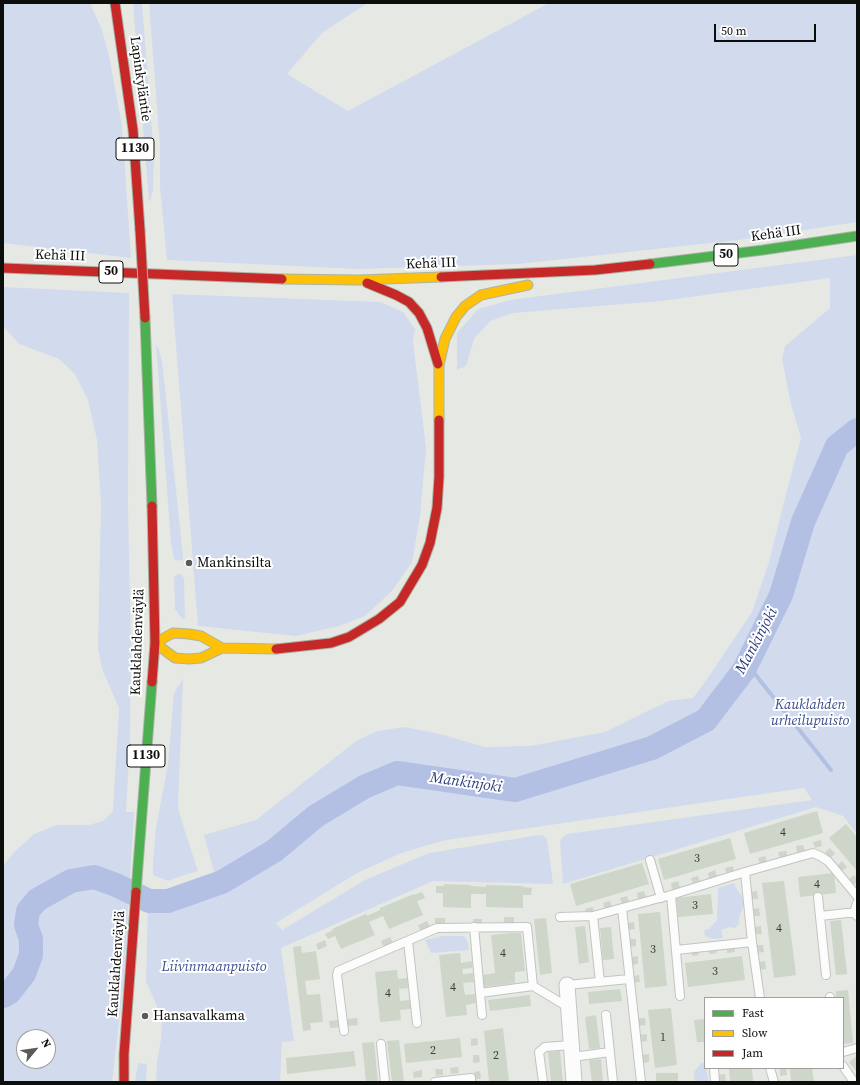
<!DOCTYPE html>
<meta charset="utf-8">
<style>
body{margin:0}
#map{position:relative;width:860px;height:1085px;overflow:hidden;background:#e6e9e3;font-family:"Source Serif 4",serif}
canvas{display:block}
.frame{position:absolute;inset:0;border:4px solid #0c0e0b;pointer-events:none}
.legend{position:absolute;left:704px;top:997px;width:140px;height:72px;box-sizing:border-box;background:#fff;border:1px solid #9e9f9d;margin:0;padding:5px 7px;list-style:none;font-size:12px;color:#0c0e0b}
.legend li{display:flex;align-items:center;gap:8px;height:20px}
.legend b{width:20px;border:1px solid #9e9f9d}
.north{position:absolute;left:16px;top:1029px;width:40px;height:40px;box-sizing:border-box;background:#fff;border:1px solid #9e9f9d;border-radius:50%;rotate:61deg;font-size:11px;font-weight:700;line-height:16px;text-align:center;color:#0c0e0b}
.north::after{content:'';display:block;margin:auto;width:14px;height:18px;background:#585b57;clip-path:polygon(50% 0,100% 100%,50% 72%,0 100%)}
.scale{position:absolute;left:714px;top:24px;width:102px;height:18px;box-sizing:border-box;border:2px solid #0c0e0b;border-top:0;padding-left:5px;font-size:12px;line-height:14px;white-space:nowrap;color:#0c0e0b;-webkit-text-stroke:3px #fff;paint-order:stroke}
</style>
<div id="map">
<canvas width="860" height="1085"></canvas>
<div class="frame"></div>
<ul class="legend">
<li><b style="height:5px;background:#4caf50"></b>Fast</li>
<li><b style="height:5px;background:#ffc107"></b>Slow</li>
<li><b style="height:5px;background:#c62828"></b>Jam</li>
</ul>
<div class="north">N</div>
<div class="scale">50 m</div>
</div>
<script>
const g = document.querySelector('canvas').getContext('2d');
g.lineJoin = 'round';
function fillPath(path, color) { g.fillStyle = color; g.fill(path, 'evenodd'); }
const poly = rows => new Path2D(rows.map(r => 'M' + r).join(''));
function trace(path, color, width, dash) { g.strokeStyle = color; g.lineWidth = width; g.lineCap = dash ? 'butt' : 'round'; g.setLineDash(dash || []); g.stroke(path); }
function drawText(font, color, halo, rows, align = 'center') {
  g.font = font + ' "Source Serif 4",serif'; g.lineWidth = 4; g.setLineDash([]); g.textBaseline = 'middle'; g.strokeStyle = halo; g.fillStyle = color; for (const [text, x, y, turn = 0] of rows) {
    g.save(); g.translate(x, y); g.rotate((+turn || 0) * Math.PI / 180); g.textAlign = isNaN(turn) ? turn : align; if (halo) g.strokeText(text, 0, 0); g.fillText(text, 0, 0); g.restore();
  }
}
const green = poly([
 [3,3,90,3,102,30,109,56,122,126,131,258,3,243],
 [133,3,142,3,154,155,153,190,150,201,149,202],
 [149,3,368,3,323,32,287,74,348,111,549,3,857,3,857,222,739,240,518,264,357,269,167,260,160,187,160,146],
 [857,255,857,834,843,816,816,807,563,884,560,842,562,838,567,834,812,800,804,788,447,840,424,846,399,854,357,873,276,923,282,930,365,880,429,853,539,835,544,836,547,840,548,845,553,884,433,881,281,948,294,1041,282,1042,280,1082,156,1082,157,1061,161,1039,162,1018,146,981,148,906,168,906,218,887,204,835,256,820,356,741,377,731,405,727,440,734,485,747,530,746,605,732,668,701,693,698,705,682,752,612,769,562,787,490,801,438,791,404,782,359,785,346,830,308,830,278,661,301,513,313,490,321,474,339,466,366,457,370,457,333,478,309,510,300],
 [3,287,129,293,128,506,131,647,130,739,126,812,134,812,124,981,112,1082,3,1082,3,866,13,853,34,834,57,825,89,825,103,821,113,811,119,708,102,669,98,648,101,503,97,440,88,400,75,374,59,359,19,344,3,326],
 [24,1037,48,1037,48,1061,24,1061],
 [172,294,380,302,403,312,415,329,413,342,426,448,420,516,412,562,392,591,365,616,339,626,296,636,198,626],
 [156,345,159,350,162,361,183,555,183,559,179,561,174,559,171,543],
 [178,574,181,574,184,578,185,618,182,619,175,609,174,577],
 [183,679,178,807,183,825,198,871,178,877,168,881,153,875,153,860,156,828,168,764,174,693],
 [734,883,736,888,742,896,744,905,739,917,739,924,735,928,729,927,721,930,723,938,714,939,705,936,704,930,709,929,717,920,718,888],
 [443,936,464,936,468,943,469,950,431,953,425,940],
 [702,1062,705,1064,709,1082,695,1082,694,1072],
 [138,1063,147,1064,146,1082,135,1082]
]);
const stream = poly([
 [747,664,831,770]
]);
const river = poly([
 [3,996,10,992,24,974,31,955,31,939,26,925,28,911,37,900,71,881,94,877,116,885,149,901,168,901,222,882,274,851,316,816,364,787,397,773,515,790,652,748,706,720,744,670,781,595,803,522,837,446,857,430]
]);
const building = poly([
 [817,811,823,833,750,854,744,833],
 [846,824,857,837,857,871,829,838],
 [730,838,736,859,664,880,658,859],
 [821,840,822,846,815,848,813,842],
 [803,845,805,851,797,853,796,846],
 [830,848,835,854,830,858,825,852],
 [786,851,788,857,780,859,778,852],
 [765,856,767,862,760,864,758,858],
 [842,861,847,867,842,871,837,866],
 [642,863,649,884,576,906,570,884],
 [733,866,734,872,727,874,725,868],
 [715,870,717,877,709,879,708,873],
 [834,873,836,893,800,897,798,877],
 [854,875,857,879,857,882,853,885,849,879],
 [698,876,700,882,693,884,691,878],
 [678,881,680,888,672,890,671,883],
 [784,881,796,975,774,978,762,883],
 [444,884,471,885,471,886,486,887,486,885,523,886,523,887,532,888,531,895,523,895,523,908,486,907,486,894,471,894,471,908,443,907,443,893,436,893,436,886,444,886],
 [644,891,646,898,638,900,637,893],
 [757,891,758,899,751,899,751,892],
 [422,892,425,898,417,901,423,915,389,929,383,916,369,922,375,935,341,949,335,936,328,939,325,934,333,930,332,929,366,914,367,916,380,910,380,908,414,894,414,895],
 [711,894,713,914,678,917,676,898],
 [627,896,629,902,622,904,620,898],
 [610,901,612,907,605,909,603,903],
 [593,907,594,913,587,915,585,909],
 [759,908,760,916,753,916,753,909],
 [660,912,667,986,645,988,638,914],
 [504,917,514,917,514,923,504,923],
 [435,918,445,918,445,925,435,925],
 [546,918,552,973,540,975,534,919],
 [473,919,482,919,482,926,473,926],
 [841,920,847,974,836,975,830,921],
 [427,921,430,927,421,931,418,925],
 [634,922,635,929,629,930,628,923],
 [585,926,589,962,579,964,575,927],
 [761,926,762,934,755,934,755,927],
 [611,927,614,959,603,960,600,928],
 [511,933,521,933,525,971,515,972,515,983,484,987,483,975,495,973,491,935],
 [390,937,393,943,384,947,381,941],
 [629,939,636,939,636,946,630,947],
 [325,940,327,946,318,950,316,944],
 [757,945,763,945,764,952,757,953],
 [301,946,302,953,316,951,320,979,305,981,307,995,320,994,323,1022,310,1023,311,1030,303,1031,293,947],
 [727,946,734,946,735,952,727,953],
 [716,947,717,953,709,954,709,948],
 [698,949,699,955,692,956,691,950],
 [460,953,461,963,472,961,472,968,462,969,463,974,473,973,474,982,463,983,465,995,475,994,476,1003,466,1005,467,1015,446,1017,439,955],
 [638,956,638,964,632,965,631,957],
 [742,956,745,980,688,987,685,963],
 [765,961,766,969,759,970,758,962],
 [397,970,398,979,407,978,408,988,399,989,400,1001,410,1000,411,1009,400,1010,401,1020,380,1022,375,972],
 [639,975,640,982,633,983,633,976],
 [620,989,622,1001,589,1004,588,992],
 [848,990,853,1043,843,1044,843,998,836,998,836,991],
 [530,995,531,1006,490,1011,488,1000],
 [671,1008,677,1065,655,1068,648,1010],
 [596,1015,600,1048,589,1049,585,1017],
 [357,1018,358,1025,348,1026,347,1019],
 [638,1018,645,1018,646,1025,639,1026],
 [705,1019,705,1042,697,1042,694,1020],
 [339,1020,340,1027,330,1028,329,1021],
 [503,1028,509,1082,489,1082,484,1031],
 [647,1034,647,1041,641,1042,640,1035],
 [460,1038,462,1057,406,1063,404,1044],
 [477,1038,478,1045,471,1046,471,1039],
 [399,1040,404,1082,392,1082,387,1041],
 [374,1042,378,1082,366,1082,362,1043],
 [354,1051,356,1066,287,1074,286,1058],
 [560,1051,563,1082,551,1082,548,1052],
 [649,1054,649,1062,643,1063,642,1055],
 [473,1055,479,1055,480,1062,473,1063],
 [857,1056,857,1072,849,1062],
 [601,1059,603,1082,592,1082,589,1060],
 [458,1067,459,1073,451,1074,450,1068],
 [729,1068,752,1068,753,1082,730,1082],
 [780,1068,786,1068,787,1075,780,1076],
 [790,1068,812,1068,814,1082,791,1082],
 [435,1069,443,1069,443,1075,436,1076],
 [422,1070,422,1077,414,1078,413,1072],
 [480,1071,481,1079,475,1079,474,1072],
 [656,1073,678,1073,678,1082,656,1082],
 [725,1074,726,1082,719,1082,718,1075]
]);
const lane = poly([
 [650,860,661,898],
 [745,872,752,942,760,998],
 [671,895,680,996],
 [818,897,826,975],
 [622,908,641,1082],
 [854,913,857,903],
 [593,916,600,982],
 [820,916,847,913,854,913,857,916],
 [560,917,593,916,622,908,671,895,745,872,813,853,820,856,828,861,857,896],
 [474,927,482,1015],
 [408,941,417,1023],
 [676,950,752,942],
 [567,985,629,979],
 [480,993,533,986],
 [830,997,830,998],
 [606,1015,613,1082],
 [344,1031,337,975,338,971,437,928,527,927,533,986,568,1007],
 [381,1044,385,1082],
 [843,1052,857,1048],
 [572,1057,610,1052],
 [843,1066,854,1082],
 [714,1068,715,1082],
 [770,1068,774,1082],
 [435,1082,471,1078,471,1082],
 [543,1082,539,1052,545,1047,571,1045]
]);
const street = poly([
 [567,985,574,1082]
]);
const fast = poly([
 [650,264,763,250,857,236],
 [145,318,152,506],
 [136,892,152,682]
]);
const slow = poly([
 [282,279,359,280,441,277],
 [439,420,439,365,445,339,456,317,465,306,481,295,528,285],
 [222,648,201,636,189,634,173,633,155,643,175,658,189,659,201,658,222,648,276,649]
]);
const jam = poly([
 [115,3,133,130,140,230],
 [3,268,282,279],
 [441,277,595,270,650,264],
 [367,283,396,295,409,302,419,313,427,328,438,364],
 [276,649,331,643,349,637,379,619,400,602,422,565,430,543,437,508,439,477,439,420],
 [152,682,155,643,152,506],
 [124,1082,124,1054,136,892]
]);
const jamBridge = poly([
 [140,230,145,318]
]);
const markers = [
 [189,563,4,"#585b57"],
 [145,1016,4,"#585b57"]
];
const numberNames = [
 ["4",783,833],
 ["3",697,859],
 ["4",817,885],
 ["3",695,906],
 ["4",779,929],
 ["3",653,950],
 ["4",503,954],
 ["3",715,972],
 ["4",453,988],
 ["4",388,994],
 ["1",663,1038],
 ["2",433,1051],
 ["2",496,1056]
];
const shields = [
 [135,149,38],
 [726,255,24],
 [111,272,24],
 [146,756,38]
];
const shieldNames = [
 ["1130",135,149],
 ["50",726,255],
 ["50",111,272],
 ["1130",146,756]
];
const streetNames = [
 ["Lapinkyläntie",140,79,82],
 ["Kehä III",776,234,-8],
 ["Kehä III",60,256,2],
 ["Kehä III",431,264,-2],
 ["Kauklahdenväylä",138,642,-88],
 ["Kauklahdenväylä",117,964,-86]
];
const poiNames = [
 ["Mankinsilta",197,563],
 ["Hansavalkama",153,1016]
];
const parkNames = [
 ["Kauklahden",810,705],
 ["urheilupuisto",810,721],
 ["Liivinmaanpuisto",214,967]
];
const waterNames = [
 ["Mankinjoki",757,641,-62],
 ["Mankinjoki",466,783,8]
];
fillPath(green, '#d2dbed');
trace(stream, '#b3c0e3', 4);
trace(river, '#b3c0e3', 24);
fillPath(building, '#ced5c9');
trace(lane, '#c2c4c0', 10);
trace(street, '#c2c4c0', 17);
trace(fast, '#acb4a6', 11);
trace(slow, '#acb4a6', 11);
trace(jam, '#acb4a6', 11);
trace(lane, '#fbfcfb', 8);
trace(street, '#fbfcfb', 15);
trace(fast, '#4caf50', 9);
trace(slow, '#ffc107', 9);
trace(jam, '#c62828', 9);
trace(jamBridge, '#acb4a6', 11, []);
trace(jamBridge, '#c62828', 9);
for (const [x, y, r, color] of markers) { const dot = new Path2D(); dot.arc(x, y, r, 0, 2 * Math.PI); g.fillStyle = color; g.fill(dot); trace(dot, '#fff', 1.5); }
drawText('12px', '#3c403a', null, numberNames);
for (const [x, y, w] of shields) { const box = new Path2D(); box.roundRect(x - w / 2, y - 11, w, 22, 3); g.fillStyle = '#fff'; g.fill(box); trace(box, '#0c0e0b', 1); }
drawText('bold 13px', '#0c0e0b', null, shieldNames);
drawText('14px', '#0c0e0b', '#fff', streetNames);
drawText('14px', '#0c0e0b', '#fff', poiNames, 'left');
drawText('italic 14px', '#3b4c8d', '#fff', parkNames);
drawText('italic 15px', '#2c3c7b', '#fff', waterNames);
</script>
